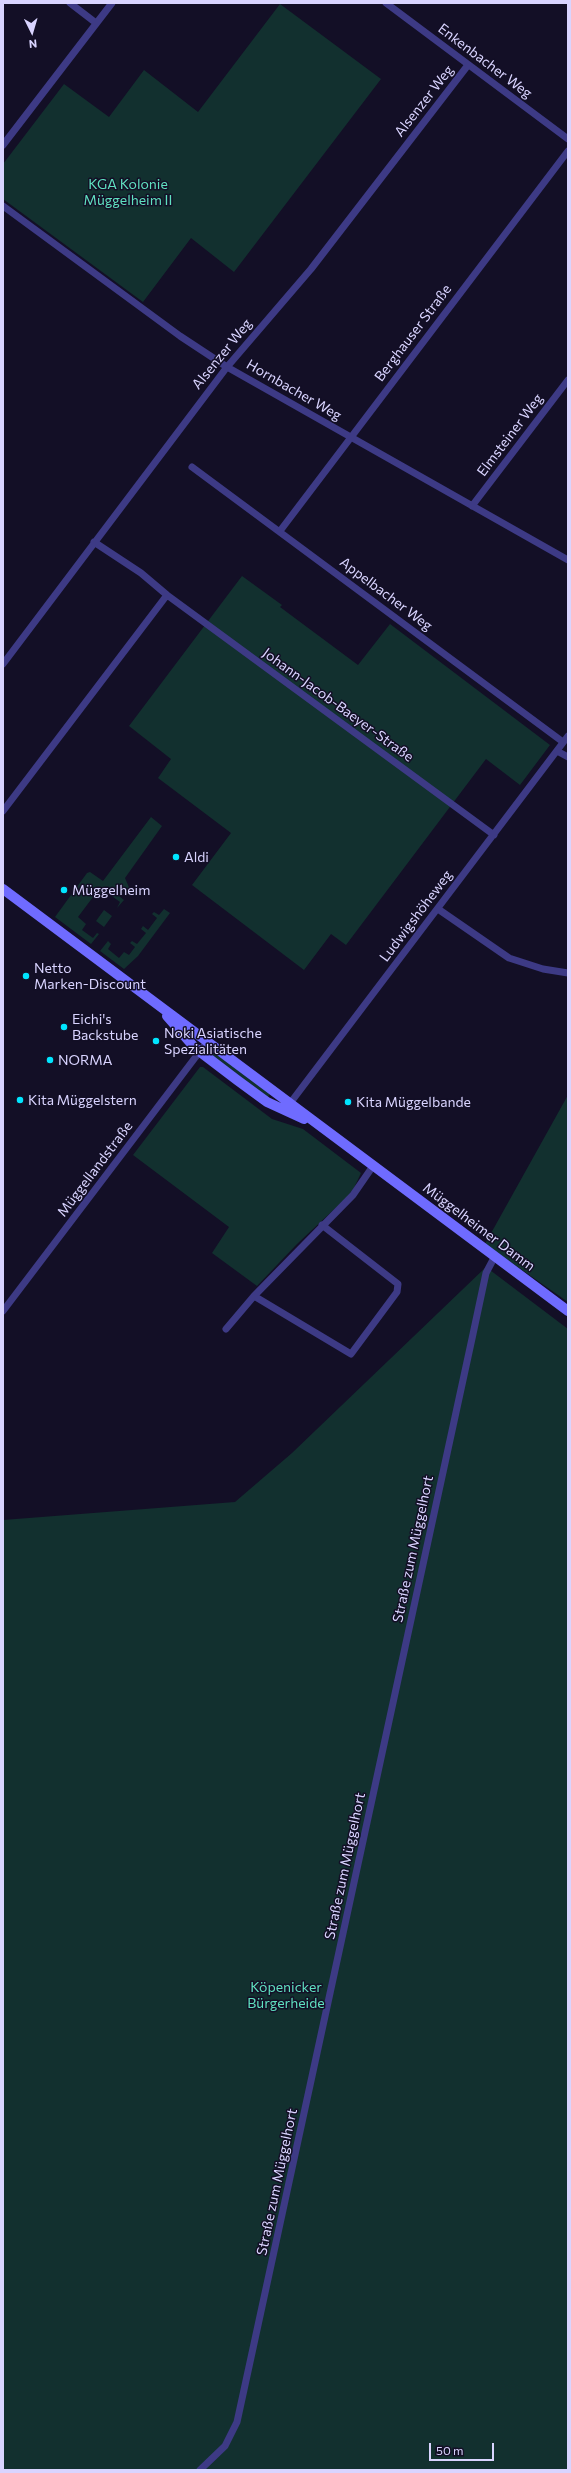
<!DOCTYPE html>
<meta charset="utf-8">
<style>
body{margin:0}
#map{position:relative;width:571px;height:2473px;overflow:hidden;background:#130f26;font-family:Commissioner,sans-serif}
canvas{display:block}
.frame{position:absolute;inset:0;border:4px solid #d9d4ff;pointer-events:none}
.north{position:absolute;left:12px;top:12px;width:40px;height:40px;-webkit-text-stroke:3px #130f26;paint-order:stroke;rotate:175deg;font-size:11px;font-weight:700;line-height:16px;text-align:center;color:#d9d4ff}
.north::after{content:'';display:block;margin:auto;width:14px;height:18px;background:#d9d4ff;clip-path:polygon(50% 0,100% 100%,50% 72%,0 100%)}
.scale{position:absolute;left:429px;top:2443px;width:65px;height:18px;box-sizing:border-box;border:2px solid #d9d4ff;border-top:0;padding-left:5px;font-size:12px;line-height:14px;white-space:nowrap;color:#d9d4ff;-webkit-text-stroke:3px #130f26;paint-order:stroke}
</style>
<div id="map">
<canvas width="571" height="2473"></canvas>
<div class="frame"></div>
<div class="north">N</div>
<div class="scale">50 m</div>
</div>
<script>
const g = document.querySelector('canvas').getContext('2d');
g.lineJoin = 'round';
function fillPath(path, color) { g.fillStyle = color; g.fill(path, 'evenodd'); }
const poly = rows => new Path2D(rows.map(r => 'M' + r).join(''));
function trace(path, color, width, dash) { g.strokeStyle = color; g.lineWidth = width; g.lineCap = dash ? 'butt' : 'round'; g.setLineDash(dash || []); g.stroke(path); }
function drawText(font, color, halo, rows, align = 'center') {
  g.font = font + ' Commissioner,sans-serif'; g.lineWidth = 3; g.setLineDash([]); g.textBaseline = 'middle'; g.strokeStyle = halo; g.fillStyle = color; for (const [text, x, y, turn = 0] of rows) {
    g.save(); g.translate(x, y); g.rotate((+turn || 0) * Math.PI / 180); g.textAlign = isNaN(turn) ? turn : align; if (halo) g.strokeText(text, 0, 0); g.fillText(text, 0, 0); g.restore();
  }
}
const green = poly([
 [280,4,381,79,234,272,191,238,143,302,3,199,3,164,64,84,109,117,144,70,198,112],
 [242,576,282,605,280,607,358,665,390,624,550,745,520,785,486,759,346,945,331,934,304,970,192,885,231,833,158,778,171,759,129,726],
 [151,817,162,826,125,878,131,892,125,888,119,896,124,900,117,908,120,902,109,894,105,899,96,893,78,917,86,924,82,930,93,938,97,933,99,934,91,944,55,917,87,873,90,872,103,881],
 [164,909,170,913,138,956,124,969,100,951,108,941,111,944,108,949,119,958,124,952,129,955,135,947,130,943,132,941,137,944,146,933,141,929,143,926,148,930,157,918,152,914,154,912,159,915],
 [104,910,112,916,104,927,96,921],
 [213,1053,215,1053,270,1094,268,1097,212,1055],
 [200,1067,203,1067,272,1119,303,1129,361,1173,353,1190,344,1200,297,1244,257,1286,212,1253,229,1227,133,1155],
 [568,1095,568,1302,485,1244],
 [486,1267,568,1329,568,2470,3,2470,3,1520,235,1502,292,1453]
]);
const minor = poly([
 [70,3,96,23],
 [386,3,568,139],
 [3,145,112,3],
 [3,206,180,336,227,367,568,560],
 [192,467,563,742],
 [472,506,568,380],
 [280,531,568,151],
 [94,542,141,573,167,595,494,835],
 [3,664,227,367,311,269,468,65],
 [557,751,568,757],
 [3,811,167,595],
 [438,909,509,958,543,969,568,973],
 [288,1106,568,736],
 [254,1296,351,1354,397,1292,398,1284,322,1225],
 [3,1311,207,1042],
 [226,1329,254,1296,353,1195,373,1166],
 [200,2470,225,2446,237,2422,473,1334,486,1273,495,1256]
]);
const secondary = poly([
 [3,889,568,1311],
 [167,1016,195,1048,237,1080,267,1102,304,1119]
]);
const markers = [
 [176,857,4,"#00e5ff"],
 [64,890,4,"#00e5ff"],
 [26,976,4,"#00e5ff"],
 [64,1027,4,"#00e5ff"],
 [156,1041,4,"#00e5ff"],
 [50,1060,4,"#00e5ff"],
 [20,1100,4,"#00e5ff"],
 [348,1102,4,"#00e5ff"]
];
const streetNames = [
 ["Enkenbacher Weg",485,61,37],
 ["Alsenzer Weg",424,101,-52],
 ["Berghauser Straße",413,333,-53],
 ["Alsenzer Weg",222,354,-51],
 ["Hornbacher Weg",294,390,30],
 ["Elmsteiner Weg",510,435,-53],
 ["Appelbacher Weg",386,594,37],
 ["Johann-Jacob-Baeyer-Straße",338,705,36],
 ["Ludwigshöheweg",416,916,-53],
 ["Müggellandstraße",95,1169,-53],
 ["Müggelheimer Damm",479,1227,37],
 ["Straße zum Müggelhort",413,1549,-78],
 ["Straße zum Müggelhort",345,1866,-78],
 ["Straße zum Müggelhort",277,2182,-78]
];
const parkNames = [
 ["KGA Kolonie",128,184],
 ["Müggelheim II",128,200],
 ["Köpenicker",286,1987],
 ["Bürgerheide",286,2003]
];
const poiNames = [
 ["Aldi",184,857],
 ["Müggelheim",72,890],
 ["Netto",34,968],
 ["Marken-Discount",34,984],
 ["Eichi's",72,1019],
 ["Backstube",72,1035],
 ["Noki Asiatische",164,1033],
 ["Spezialitäten",164,1049],
 ["NORMA",58,1060],
 ["Kita Müggelstern",28,1100],
 ["Kita Müggelbande",356,1102]
];
fillPath(green, '#12302f');
trace(minor, '#3d3a85', 7);
trace(secondary, '#6f6bff', 10);
for (const [x, y, r, color] of markers) { const dot = new Path2D(); dot.arc(x, y, r, 0, 2 * Math.PI); g.fillStyle = color; g.fill(dot); trace(dot, '#130f26', 1.5); }
drawText('14px', '#d9d4ff', '#130f26', streetNames);
drawText('14px', '#5fe0c0', '#130f26', parkNames);
drawText('14px', '#d9d4ff', '#130f26', poiNames, 'left');
</script>
